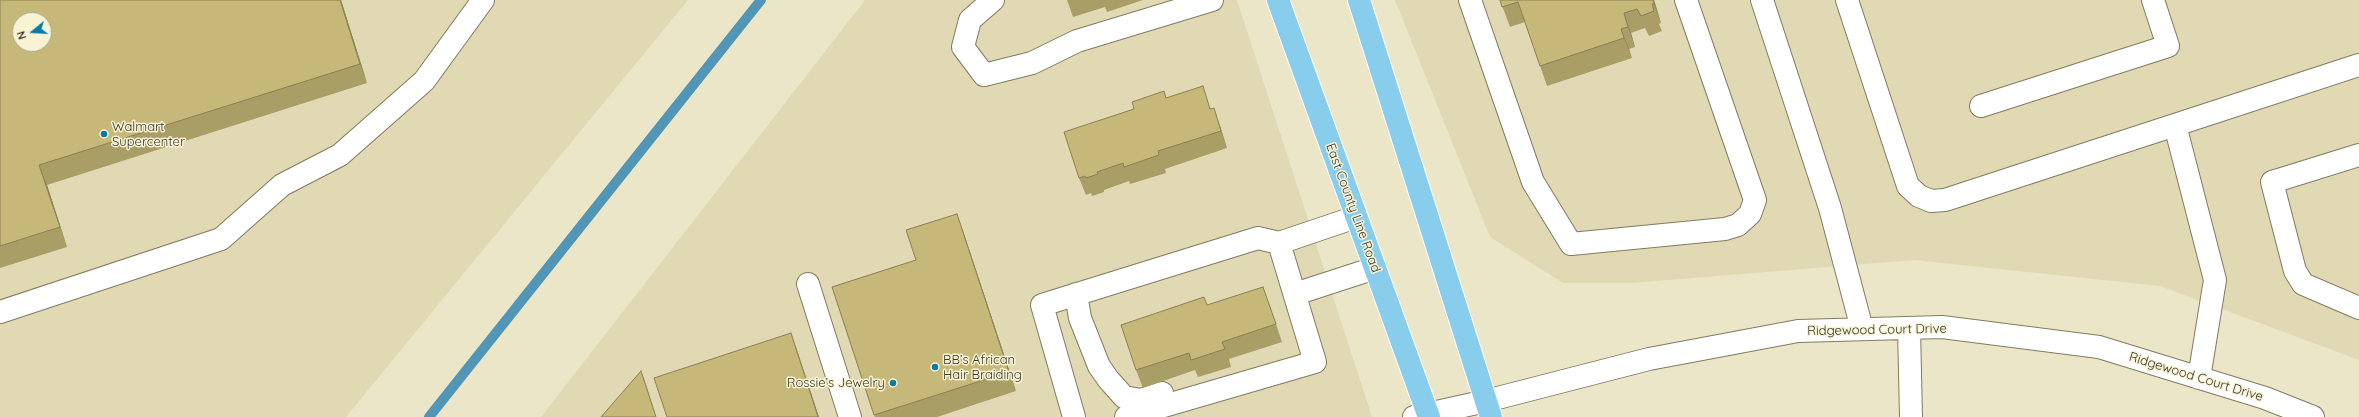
<!DOCTYPE html>
<meta charset="utf-8">
<style>
body{margin:0}
#map{position:relative;width:2359px;height:417px;overflow:hidden;background:#ece6c9;font-family:Quicksand,sans-serif}
canvas{display:block}
.north{position:absolute;left:12px;top:12px;width:40px;height:40px;box-sizing:border-box;background:#f9f3d6;border:1px solid #aba791;border-radius:50%;rotate:252deg;font-size:11px;font-weight:700;line-height:16px;text-align:center;color:#373529}
.north::after{content:'';display:block;margin:auto;width:14px;height:18px;background:#0a7ba4;clip-path:polygon(50% 0,100% 100%,50% 72%,0 100%)}
</style>
<div id="map">
<canvas width="2359" height="417"></canvas>
<div class="north">N</div>
</div>
<script>
const g = document.querySelector('canvas').getContext('2d');
g.lineJoin = 'round';
function fillPath(path, color) { g.fillStyle = color; g.fill(path, 'evenodd'); }
const poly = rows => new Path2D(rows.map(r => 'M' + r).join(''));
function trace(path, color, width, dash) { g.strokeStyle = color; g.lineWidth = width; g.lineCap = dash ? 'butt' : 'round'; g.setLineDash(dash || []); g.stroke(path); }
function drawText(font, color, halo, rows, align = 'center') {
  g.font = font + ' Quicksand,sans-serif'; g.lineWidth = 3; g.setLineDash([]); g.textBaseline = 'middle'; g.strokeStyle = halo; g.fillStyle = color; for (const [text, x, y, turn = 0] of rows) {
    g.save(); g.translate(x, y); g.rotate((+turn || 0) * Math.PI / 180); g.textAlign = isNaN(turn) ? turn : align; if (halo) g.strokeText(text, 0, 0); g.fillText(text, 0, 0); g.restore();
  }
}
const built = poly([
 [0,0,688,0,346,417,0,417],
 [20,20,44,20,44,44,20,44],
 [865,0,1237,0,1372,417,541,417],
 [1395,0,2359,0,2359,360,2160,286,1914,260,1632,283,1563,283,1490,237]
]);
const stream = poly([
 [429,417,761,0]
]);
const minor = poly([
 [993,0,970,20,963,47,984,75,1032,63,1077,41,1212,0],
 [1470,0,1533,182,1571,244,1725,229,1738,225,1750,214,1755,200,1686,0],
 [1762,0,1830,208,1862,329],
 [1847,0,1908,186,1919,196,1931,201,1945,200,2175,125,2215,280,2199,378],
 [1981,106,2168,46,2153,0],
 [2175,125,2359,65],
 [2359,155,2272,182,2295,271,2303,284,2359,308],
 [808,284,850,417],
 [1076,294,1080,318,1099,366,1108,379,1124,397,1141,400,1162,393],
 [1295,294,1375,268],
 [0,312,221,239,282,185,340,155,424,81,483,0],
 [1909,328,1911,417],
 [1074,417,1042,305,1258,238,1279,243,1356,217],
 [1126,417,1315,362,1279,243],
 [1414,417,1486,401,1649,359,1798,331,1942,327,2099,347,2265,398,2313,417]
]);
const major = poly([
 [1278,0,1429,417],
 [1359,0,1491,417]
]);
const wall = poly([
 [0,0,341,0,367,83,47,185,67,247,0,268],
 [1067,0,1143,0,1107,12,1105,7,1073,17],
 [1500,0,1654,0,1661,23,1659,24,1662,31,1649,36,1645,28,1631,33,1635,47,1629,49,1632,58,1547,86,1525,22,1510,27],
 [1166,98,1211,109,1220,126,1227,148,1165,169,1166,173,1130,184,1129,181,1104,190,1104,192,1092,196,1091,193,1086,195,1079,178],
 [964,234,1016,391,937,417,875,417,832,287,916,260],
 [1207,305,1269,305,1282,342,1229,359,1231,367,1198,377,1195,370,1143,388,1136,370]
]);
const shadedWall = poly([
 [340,0,341,0,367,83,360,64],
 [1653,0,1654,0,1661,23,1654,4],
 [1624,13,1631,33,1635,47,1628,27],
 [1621,29,1629,49,1632,58,1624,38],
 [1214,108,1220,126,1227,148,1221,131],
 [39,165,47,185,67,247,60,227],
 [957,214,964,234,1016,391,1009,372],
 [1263,287,1269,305,1282,342,1276,324],
 [791,333,798,353,819,417,818,417],
 [641,371,647,388,656,417]
]);
const building = poly([
 [0,0,340,0,360,64,39,165,60,227,0,246,0,0],
 [20,20,44,20,44,44,20,44,20,20],
 [1500,0,1653,0,1654,4,1652,4,1654,11,1641,16,1637,9,1624,13,1628,27,1621,29,1624,38,1540,66,1518,2,1502,7,1500,0],
 [1203,86,1210,109,1214,108,1221,131,1158,151,1159,155,1124,167,1123,163,1097,172,1098,174,1086,178,1085,176,1079,178,1064,132,1134,109,1132,102,1164,91,1166,98,1203,86],
 [957,214,1009,372,874,415,832,287,916,260,906,230,957,214],
 [1263,287,1276,324,1222,342,1225,349,1191,360,1189,353,1136,370,1121,325,1204,297,1207,305,1263,287],
 [791,333,818,417,667,417,654,378,791,333],
 [641,371,656,417,601,417,641,371]
]);
const markers = [
 [104,134,4,"#0a7ba4"],
 [935,367,4,"#0a7ba4"],
 [893,383,4,"#0a7ba4"]
];
const poiNames = [
 ["Walmart",112,127],
 ["Supercenter",112,142],
 ["BB’s African",943,360],
 ["Hair Braiding",943,375],
 ["Rossie’s Jewelry",885,383,"right"]
];
const streetNames = [
 ["East County Line Road",1353,208,70],
 ["Ridgewood Court Drive",1877,330,-1],
 ["Ridgewood Court Drive",2196,377,17]
];
fillPath(built, '#e1d9b4');
trace(stream, '#5196b6', 10);
trace(minor, '#817b60', 24);
trace(major, '#fff', 24);
trace(minor, '#fff', 22);
trace(major, '#88cdeb', 22);
fillPath(wall, '#aa9e67');
fillPath(shadedWall, '#8b8154');
fillPath(building, '#c6b878');
trace(building, '#8b8154', 1);
for (const [x, y, r, color] of markers) { const dot = new Path2D(); dot.arc(x, y, r, 0, 2 * Math.PI); g.fillStyle = color; g.fill(dot); trace(dot, '#f9f3d6', 1.5); }
drawText('13px', '#373529', '#f9f3d6', poiNames, 'left');
drawText('13px', '#373529', '#f9f3d6', streetNames);
</script>
